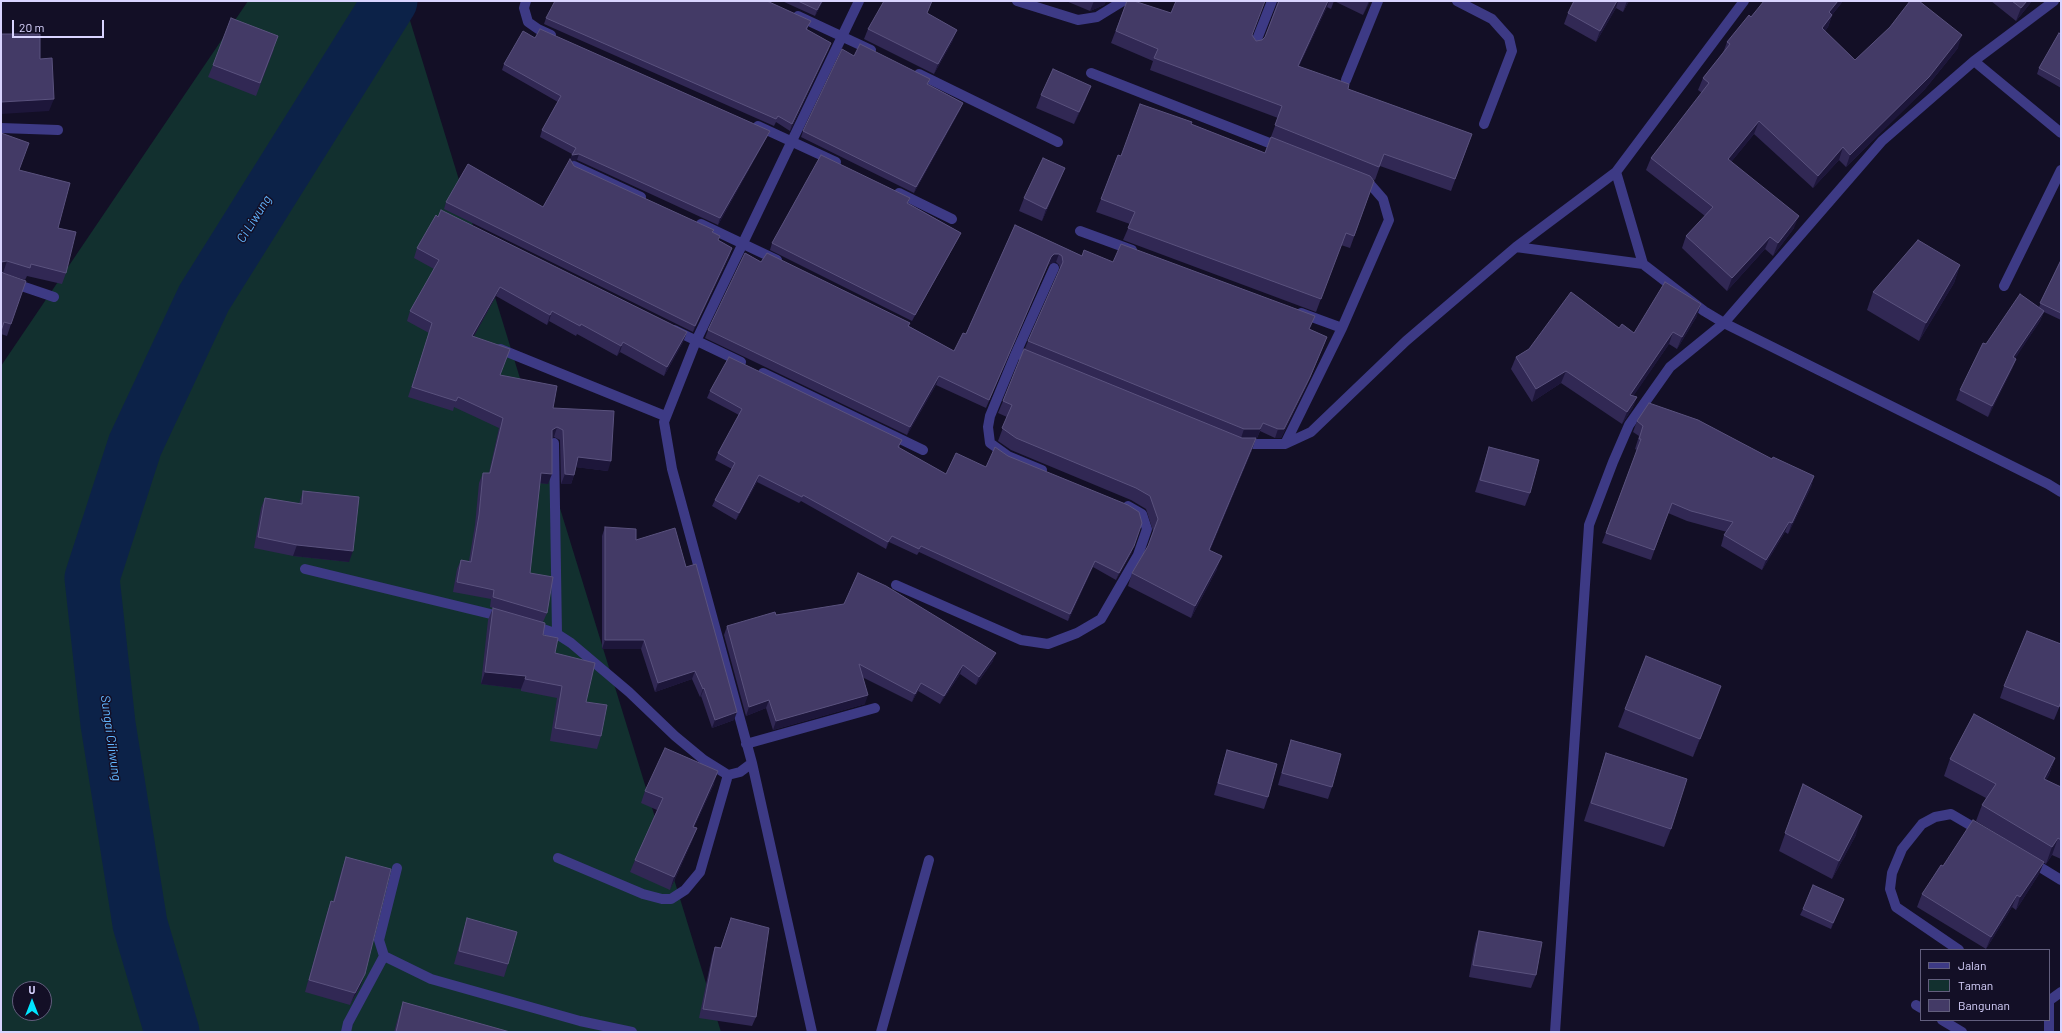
<!DOCTYPE html>
<style>
body{margin:0}
#map{position:relative;width:2062px;height:1033px;overflow:hidden;background:#130f26;font-family:Barlow,sans-serif}
canvas{display:block}
.frame{position:absolute;inset:0;border:2px solid #d9d4ff;pointer-events:none}
.legend{position:absolute;left:1920px;top:949px;width:130px;height:72px;box-sizing:border-box;background:#130f26;border:1px solid #625e7d;margin:0;padding:5px 7px;list-style:none;font-size:12px;color:#d9d4ff}
.legend li{display:flex;align-items:center;gap:8px;height:20px}
.legend b{width:20px;border:1px solid #625e7d}
.north{position:absolute;left:12px;top:981px;width:40px;height:40px;box-sizing:border-box;background:#130f26;border:1px solid #625e7d;border-radius:50%;rotate:0deg;font-size:11px;font-weight:700;line-height:16px;text-align:center;color:#d9d4ff}
.north::after{content:'';display:block;margin:auto;width:14px;height:18px;background:#00e5ff;clip-path:polygon(50% 0,100% 100%,50% 72%,0 100%)}
.scale{position:absolute;left:12px;top:20px;width:92px;height:18px;box-sizing:border-box;border:2px solid #d9d4ff;border-top:0;padding-left:5px;font-size:12px;line-height:14px;white-space:nowrap;color:#d9d4ff;-webkit-text-stroke:3px #130f26;paint-order:stroke}
</style>
<div id="map">
<canvas width="2062" height="1033"></canvas>
<div class="frame"></div>
<ul class="legend">
<li><b style="height:5px;background:#3d3a85"></b>Jalan</li>
<li><b style="height:11px;background:#12302f"></b>Taman</li>
<li><b style="height:11px;background:#433a66"></b>Bangunan</li>
</ul>
<div class="north">U</div>
<div class="scale">20 m</div>
</div>
<script>
const g = document.querySelector('canvas').getContext('2d');
g.lineJoin = 'round';
function fillPath(path, color) { g.fillStyle = color; g.fill(path, 'evenodd'); }
const poly = rows => new Path2D(rows.map(r => 'M' + r).join(''));
function trace(path, color, width, dash) { g.strokeStyle = color; g.lineWidth = width; g.lineCap = dash ? 'butt' : 'round'; g.setLineDash(dash || []); g.stroke(path); }
function drawText(font, color, halo, rows, align = 'center') {
  g.font = font + ' Barlow,sans-serif'; g.lineWidth = 3; g.setLineDash([]); g.textBaseline = 'middle'; g.strokeStyle = halo; g.fillStyle = color; for (const [text, x, y, turn = 0] of rows) {
    g.save(); g.translate(x, y); g.rotate((+turn || 0) * Math.PI / 180); g.textAlign = isNaN(turn) ? turn : align; if (halo) g.strokeText(text, 0, 0); g.fillText(text, 0, 0); g.restore();
  }
}
const green = poly([
 [248,1,404,1,721,1032,1,1032,1,366],
 [20,989,44,989,44,1013,20,1013]
]);
const river = poly([
 [172,1032,140,924,108,724,92,578,135,445,204,298,390,1]
]);
const minor = poly([
 [526,1,524,8,528,22,538,29,551,35],
 [1017,1,1078,20,1097,17,1123,1],
 [1457,1,1492,19,1509,38,1512,51,1484,124],
 [798,16,871,50],
 [1254,47,1272,1],
 [1974,61,2061,133],
 [1091,73,1282,148],
 [919,74,1058,142],
 [1346,80,1378,1],
 [758,126,836,162],
 [1,128,58,130],
 [574,166,641,197],
 [1616,172,1643,264],
 [899,193,952,219],
 [701,224,777,260],
 [1080,231,1132,250],
 [1516,247,1643,264,1704,311,1724,323,2048,484,2061,492],
 [1,279,54,297],
 [2004,286,2061,170],
 [1301,313,1342,328],
 [674,330,741,362],
 [500,349,665,416],
 [1016,353,1033,359],
 [763,373,923,450],
 [554,443,557,634],
 [1240,444,1285,444,1311,432,1406,341,1516,247,1616,172,1744,1],
 [1285,444,1342,328,1389,220,1383,199,1369,183,1362,180],
 [1042,470,1008,456,990,443,988,427,990,416,1016,353,1054,268],
 [305,569,503,617],
 [896,585,1021,640,1048,644,1077,633,1101,619,1138,555,1147,529,1142,514,1128,506],
 [532,625,557,634,571,643,629,692,675,736,704,760,728,775,740,772,752,763],
 [746,744,875,708],
 [558,858,643,894,662,899,671,899,685,890,700,872,728,775],
 [2030,861,2061,880],
 [397,868,379,940,384,956,431,979,580,1021,632,1032],
 [1959,950,1896,907,1890,889,1892,873,1902,849,1922,824,1935,817,1951,814,1980,831],
 [2050,1000,2061,992],
 [1916,1005,1921,1008],
 [1942,1020,1962,1032],
 [346,1032,348,1023,384,956],
 [812,1032,752,763,672,469,664,422,696,341,859,1],
 [881,1032,929,860],
 [1555,1032,1589,525,1613,462,1629,425,1670,367,1724,323,1882,141,1974,61,2054,1],
 [2049,1032,2049,999]
]);
const wall = poly([
 [782,1,823,1,815,16],
 [1066,1,1106,1,1104,5,1090,11],
 [1127,1,1252,35,1256,41,1262,40,1265,37,1278,1,1370,1,1363,15,1334,1,1331,9,1327,7,1299,66,1348,89,1472,134,1451,191,1380,166,1375,180,1372,179,1374,181,1350,248,1341,245,1316,312,1123,240,1130,224,1096,212,1118,155,1121,156,1191,124,1265,153,1278,118,1150,70,1153,61,1111,43],
 [1574,1,1629,1,1623,12,1616,8,1596,42,1564,24,1568,13],
 [1843,1,1832,15,1828,27,1825,31,1855,60,1958,48,1925,89,1846,167,1839,160,1813,188,1754,134,1731,162,1794,228,1773,256,1765,249,1727,291,1682,248,1686,236,1705,216,1646,170,1651,158,1702,93,1698,90,1703,78,1723,53,1727,42,1751,17],
 [1991,1,2032,1,2016,21],
 [927,14,953,40,934,74,864,39,868,29],
 [546,18,808,27,807,30,829,49,790,131,776,122,774,126,544,24],
 [2061,35,2061,88,2037,74,2039,68],
 [535,38,770,131,767,137,718,225,577,160,571,161,574,166,713,232,718,241,730,255,693,332,444,209,446,202,543,207,571,159,572,154,540,137,542,130,558,102,502,70,504,64],
 [274,49,256,96,208,77,213,65],
 [854,56,930,79,928,84,963,103,960,110,914,193,801,137,803,131],
 [1041,95,1086,99,1074,124,1036,108],
 [1,133,19,170,58,228,66,273,62,284,27,276,25,280,3,273,11,324,7,336,1,334],
 [1065,168,1060,180,1042,221,1019,211,1024,198],
 [910,198,908,203,961,233,958,239,912,321,770,250,772,243],
 [1015,225,1082,256,1113,262,1309,329,1327,337,1307,385,1281,438,1275,438,1260,431,1257,438,1242,438,1252,450,1210,550,1217,569,1191,618,1128,586,1132,573,1148,546,1153,531,1146,509,1131,500,1011,450,998,441,1007,417,998,413,1028,341,1060,269,1059,265,1056,262,1051,263,1048,265,986,408,936,385,907,435,705,338,708,330,761,262,910,323,909,326,954,351,966,334],
 [417,248,687,332,683,342,664,376,620,352,617,356,577,334,576,336,549,321,547,325,496,296,474,336,500,375,553,408,608,471,576,467,574,475,571,484,561,484,560,440,554,437,552,438,548,484,540,483,530,573,547,613,543,622,543,635,555,653,586,702,601,736,597,749,550,741,557,698,521,691,521,689,481,684,488,620,493,608,490,607,491,599,453,592,457,569,461,560,469,561,475,525,479,483,483,473,489,473,499,428,454,407,453,411,408,397,429,333,407,321,410,311,434,269,414,258],
 [2061,260,2061,320,2044,312,2040,321,2015,358,2016,359,2012,369,1988,417,1956,400,1960,390,1986,344,2039,307],
 [1960,265,1954,283,1919,341,1867,310,1873,292],
 [1697,316,1677,349,1669,344,1633,396,1637,397,1632,409,1622,424,1561,383,1532,402,1511,369,1516,357,1619,328,1634,333],
 [710,391,900,446,899,448,946,474,1132,552,1116,580,1093,567,1068,621,919,552,917,555,889,542,886,549,801,501,799,503,757,482,736,520,712,506,715,500,732,469,715,460,718,453,739,415,707,398],
 [1637,421,1772,459,1814,476,1811,487,1788,534,1785,532,1762,570,1721,546,1724,535,1727,532,1687,521,1668,513,1651,560,1602,543,1637,450,1635,449,1639,436,1633,432],
 [1489,447,1530,493,1525,506,1475,492,1485,460],
 [303,491,349,562,293,556,254,548,261,508,265,498,299,504],
 [605,527,636,540,734,720,712,728,701,696,700,697,692,679,655,692,641,649,602,649,602,536],
 [776,615,993,661,976,685,960,674,940,704,918,691,912,702,862,677,865,704,773,730,766,708,746,716,724,635,727,626],
 [2061,644,2061,703,2054,720,2000,698,2004,686],
 [1721,686,1693,757,1618,727,1625,709],
 [1291,740,1332,787,1328,799,1278,785,1287,753],
 [1227,750,1268,797,1264,809,1214,795,1223,763],
 [1606,753,1671,829,1664,847,1584,821,1600,772],
 [2055,758,2049,775,2046,780,2061,787,2061,859,2052,855,2046,864,1976,821,1982,805,1986,798,1944,776,1950,759],
 [714,784,694,827,697,828,692,841,670,890,630,872,635,860,657,810,641,803,645,791],
 [1803,784,1856,835,1832,879,1779,851],
 [346,857,360,987,350,1005,305,992,327,913,331,901,333,901,342,869],
 [2044,862,2039,874,2016,910,2012,907,1986,949,1917,907,1922,894,1943,866],
 [1844,899,1831,929,1800,915,1803,909],
 [467,918,508,964,504,977,454,964,463,931],
 [731,918,756,1017,752,1026,699,1018,712,956,715,947,721,948],
 [1479,931,1536,975,1531,988,1469,977,1475,944],
 [403,1002,510,1032,394,1032,399,1014]
]);
const shadedWall = poly([
 [822,1,823,1,815,16,817,10],
 [1094,1,1106,1,1104,5,1090,11],
 [1328,1,1329,1,1327,7,1293,78,1298,66],
 [1369,1,1370,1,1363,15],
 [1617,1,1618,1,1616,8,1596,42,1600,31],
 [1627,1,1629,1,1623,12],
 [1838,1,1843,1,1824,25,1829,12],
 [2027,1,2032,1,2016,21,2021,8],
 [1832,15,1828,27,1818,40,1822,28],
 [957,30,953,40,934,74,938,64],
 [1962,35,1958,48,1925,89,1846,167,1850,155],
 [831,43,829,49,790,131,792,124],
 [1091,86,1086,99,1074,124,1079,112],
 [54,99,49,111,1,114,1,102],
 [963,103,960,110,914,193,916,187],
 [1759,121,1754,134,1723,172,1728,159],
 [770,131,767,137,718,225,720,218],
 [1843,147,1839,160,1813,188,1818,176],
 [579,154,577,160,570,161,572,155],
 [1065,168,1060,180,1042,221,1046,209],
 [1799,216,1794,228,1773,256,1778,243],
 [961,233,958,239,912,321,915,315],
 [1770,237,1765,249,1727,291,1732,278],
 [732,248,730,255,693,332,695,326],
 [1054,254,1059,254,1056,262,1051,263,1048,265,986,408,1051,257],
 [7,261,3,273,1,273,1,262],
 [1960,265,1954,283,1919,341,1926,323],
 [500,287,496,296,469,345,472,336],
 [1701,304,1697,316,1677,349,1682,337],
 [552,311,549,321,547,325,550,315],
 [2044,311,2040,321,2009,368,2013,357],
 [687,332,683,342,664,376,667,367],
 [1673,332,1669,344,1626,407,1630,395],
 [1327,337,1307,385,1281,438,1275,438,1278,429],
 [623,342,620,352,617,356,621,346],
 [2016,359,2012,369,1988,417,1992,406],
 [1566,371,1561,383,1532,402,1536,389],
 [939,376,936,385,907,435,910,427],
 [1637,397,1632,409,1622,424,1627,412],
 [1263,423,1257,438,1241,438,1244,429],
 [557,427,554,437,548,440,552,430],
 [1256,438,1252,450,1205,562,1209,550],
 [578,457,611,461,608,471,574,467],
 [541,473,552,474,548,484,538,483],
 [565,474,574,475,571,484,561,484],
 [759,475,757,482,736,520,739,513],
 [1814,476,1811,487,1788,534,1792,523],
 [1789,522,1785,532,1762,570,1766,560],
 [892,536,889,542,886,549,888,542],
 [297,545,353,551,349,562,293,556],
 [1134,546,1132,552,1116,580,1119,573],
 [1222,556,1217,569,1191,618,1195,606],
 [1095,561,1093,567,1068,621,1070,614],
 [605,640,644,640,641,649,602,649],
 [996,653,993,661,976,685,979,677],
 [963,665,960,674,940,704,944,696],
 [695,671,692,679,655,692,658,683],
 [485,672,526,676,521,689,481,684],
 [921,683,918,691,912,702,915,694],
 [1721,686,1715,704,1693,757,1700,739],
 [704,688,701,696,700,697,703,689],
 [868,695,865,704,773,730,776,721],
 [769,700,766,708,746,716,749,707],
 [737,712,734,720,712,728,715,720],
 [2055,758,2049,775,2038,796,2044,779],
 [718,771,714,784,689,839,693,827],
 [1862,816,1856,835,1832,879,1839,861],
 [697,828,692,841,670,890,674,877],
 [2058,838,2052,855,2046,864,2052,847],
 [2044,862,2039,874,2016,910,2020,897],
 [2017,895,2012,907,1986,949,1991,937],
 [1844,899,1842,905,1831,929,1833,923],
 [365,974,360,987,350,1005,355,993]
]);
const building = poly([
 [555,1,767,1,811,21,806,29,831,43,792,124,778,116,776,119,546,18,555,1],
 [798,1,822,1,817,10,798,1],
 [884,1,932,1,927,13,957,30,938,64,868,29,884,1],
 [1127,1,1134,1,1171,13,1176,1,1265,1,1252,35,1256,41,1262,40,1265,37,1279,1,1328,1,1298,66,1349,84,1348,89,1472,134,1455,179,1384,154,1379,167,1275,125,1282,106,1154,58,1158,49,1116,31,1127,1],
 [1574,1,1617,1,1600,31,1568,13,1574,1],
 [1764,1,1838,1,1829,12,1832,15,1822,28,1855,60,1890,27,1910,1,1919,1,1962,35,1929,77,1850,155,1843,147,1818,176,1759,121,1728,159,1799,216,1778,243,1770,237,1732,278,1686,236,1713,207,1651,158,1709,83,1703,78,1730,44,1727,42,1749,15,1751,17,1764,1],
 [2012,1,2027,1,2021,8,2012,1],
 [231,18,278,36,260,83,213,65,231,18],
 [540,29,770,131,720,218,579,154,572,155,576,148,542,130,561,96,504,64,523,31,535,38,540,29],
 [2059,33,2061,35,2061,80,2039,68,2059,33],
 [1,34,40,34,40,59,52,58,54,99,1,102,1,34],
 [860,44,930,79,927,84,963,103,916,187,803,131,842,49,854,56,860,44],
 [1053,69,1091,86,1079,112,1041,95,1053,69],
 [1140,104,1192,122,1191,124,1265,153,1271,137,1370,176,1374,181,1354,236,1346,233,1321,299,1128,228,1135,212,1101,199,1118,155,1121,156,1140,104],
 [1,133,29,143,19,170,70,183,58,228,76,232,66,273,31,264,30,268,7,261,1,262,1,133],
 [821,155,910,198,907,203,961,233,915,315,772,243,821,155],
 [1043,158,1065,168,1046,209,1024,198,1043,158],
 [570,159,574,166,714,230,712,232,720,236,718,240,732,248,695,326,446,202,468,164,543,207,570,159],
 [441,210,687,332,667,367,623,342,621,346,581,324,580,326,552,311,550,315,500,287,472,336,510,349,500,375,557,386,553,408,614,411,611,461,578,457,574,475,565,474,563,430,557,427,552,430,552,474,541,473,530,573,553,577,547,613,493,597,494,590,457,582,461,560,471,562,479,515,483,473,490,473,503,418,458,397,456,401,412,387,432,323,410,311,439,260,417,248,436,215,438,217,441,210],
 [1015,225,1082,256,1084,250,1113,262,1121,244,1315,316,1309,329,1327,337,1310,377,1284,429,1278,429,1263,423,1260,429,1244,429,1028,341,1063,262,1062,256,1059,254,1054,254,1051,257,989,400,939,376,910,427,708,330,745,253,761,262,767,253,910,323,908,326,954,351,963,333,966,334,1015,225],
 [1918,240,1960,265,1926,323,1873,292,1918,240],
 [2061,260,2061,313,2040,303,2061,260],
 [1,271,3,273,26,281,11,324,4,322,1,331,1,271],
 [1665,282,1701,304,1682,337,1673,332,1630,395,1637,397,1627,412,1566,371,1536,389,1516,357,1529,349,1571,292,1619,328,1622,324,1634,333,1665,282],
 [2020,294,2044,311,2013,357,2016,359,1992,406,1960,390,1983,343,1986,344,2020,294],
 [1024,349,1242,438,1256,438,1209,550,1222,556,1195,606,1132,573,1148,546,1158,519,1150,496,1136,488,1016,438,1002,428,1012,405,1003,401,1024,349],
 [729,357,902,440,898,447,946,474,956,453,986,467,995,447,1008,456,1128,505,1139,512,1142,523,1134,546,1119,573,1095,561,1070,614,921,546,919,549,892,536,888,542,803,495,802,497,759,475,739,513,715,500,735,463,718,453,742,409,710,391,729,357],
 [1649,403,1698,420,1772,459,1773,457,1814,476,1792,523,1789,522,1766,560,1724,535,1733,522,1691,511,1672,503,1654,550,1606,533,1641,439,1639,439,1643,426,1637,421,1649,403],
 [1489,447,1539,460,1530,493,1480,480,1489,447],
 [303,491,359,497,353,551,297,545,258,537,265,498,302,504,303,491],
 [605,527,636,529,636,540,675,528,686,567,696,564,737,712,715,720,704,688,703,689,695,671,658,683,644,640,605,640,605,527],
 [858,573,886,586,996,653,979,677,963,665,944,696,921,683,915,694,859,664,868,695,776,721,769,700,749,707,727,626,775,612,776,615,844,604,858,573],
 [493,608,545,623,543,635,558,638,555,653,595,663,586,702,607,705,601,736,555,728,562,686,525,679,526,676,485,672,493,608],
 [2027,631,2061,644,2061,701,2059,707,2004,686,2027,631],
 [1646,656,1721,686,1700,739,1625,709,1646,656],
 [1974,714,2055,758,2044,779,2061,787,2061,840,2058,838,2052,847,1982,805,1996,784,1950,759,1974,714],
 [1291,740,1341,754,1332,787,1282,773,1291,740],
 [665,748,718,771,693,827,697,828,674,877,635,860,663,798,645,791,665,748],
 [1227,750,1277,764,1268,797,1218,783,1227,750],
 [1606,753,1687,779,1671,829,1591,803,1606,753],
 [1803,784,1862,816,1839,861,1785,833,1803,784],
 [1973,820,2044,862,2020,897,2017,895,1991,937,1922,894,1941,865,1943,866,1973,820],
 [346,857,391,869,365,974,355,993,309,980,331,901,334,902,346,857],
 [1813,885,1844,899,1833,923,1803,909,1813,885],
 [467,918,517,932,508,964,459,951,467,918],
 [731,918,769,928,756,1017,703,1009,715,947,721,948,731,918],
 [1479,931,1542,942,1536,975,1473,965,1479,931],
 [403,1002,510,1032,396,1032,403,1002]
]);
const waterNames = [
 ["Ci Liwung",254,219,-58],
 ["Sungai Ciliwung",111,738,82]
];
fillPath(green, '#12302f');
trace(river, '#0c2248', 55);
trace(minor, '#3d3a85', 10);
fillPath(wall, '#312854');
fillPath(shadedWall, '#1d163a');
fillPath(building, '#433a66');
trace(building, '#5a527e', 1);
drawText('italic 13px', '#62b6ff', '#130f26', waterNames);
</script>
